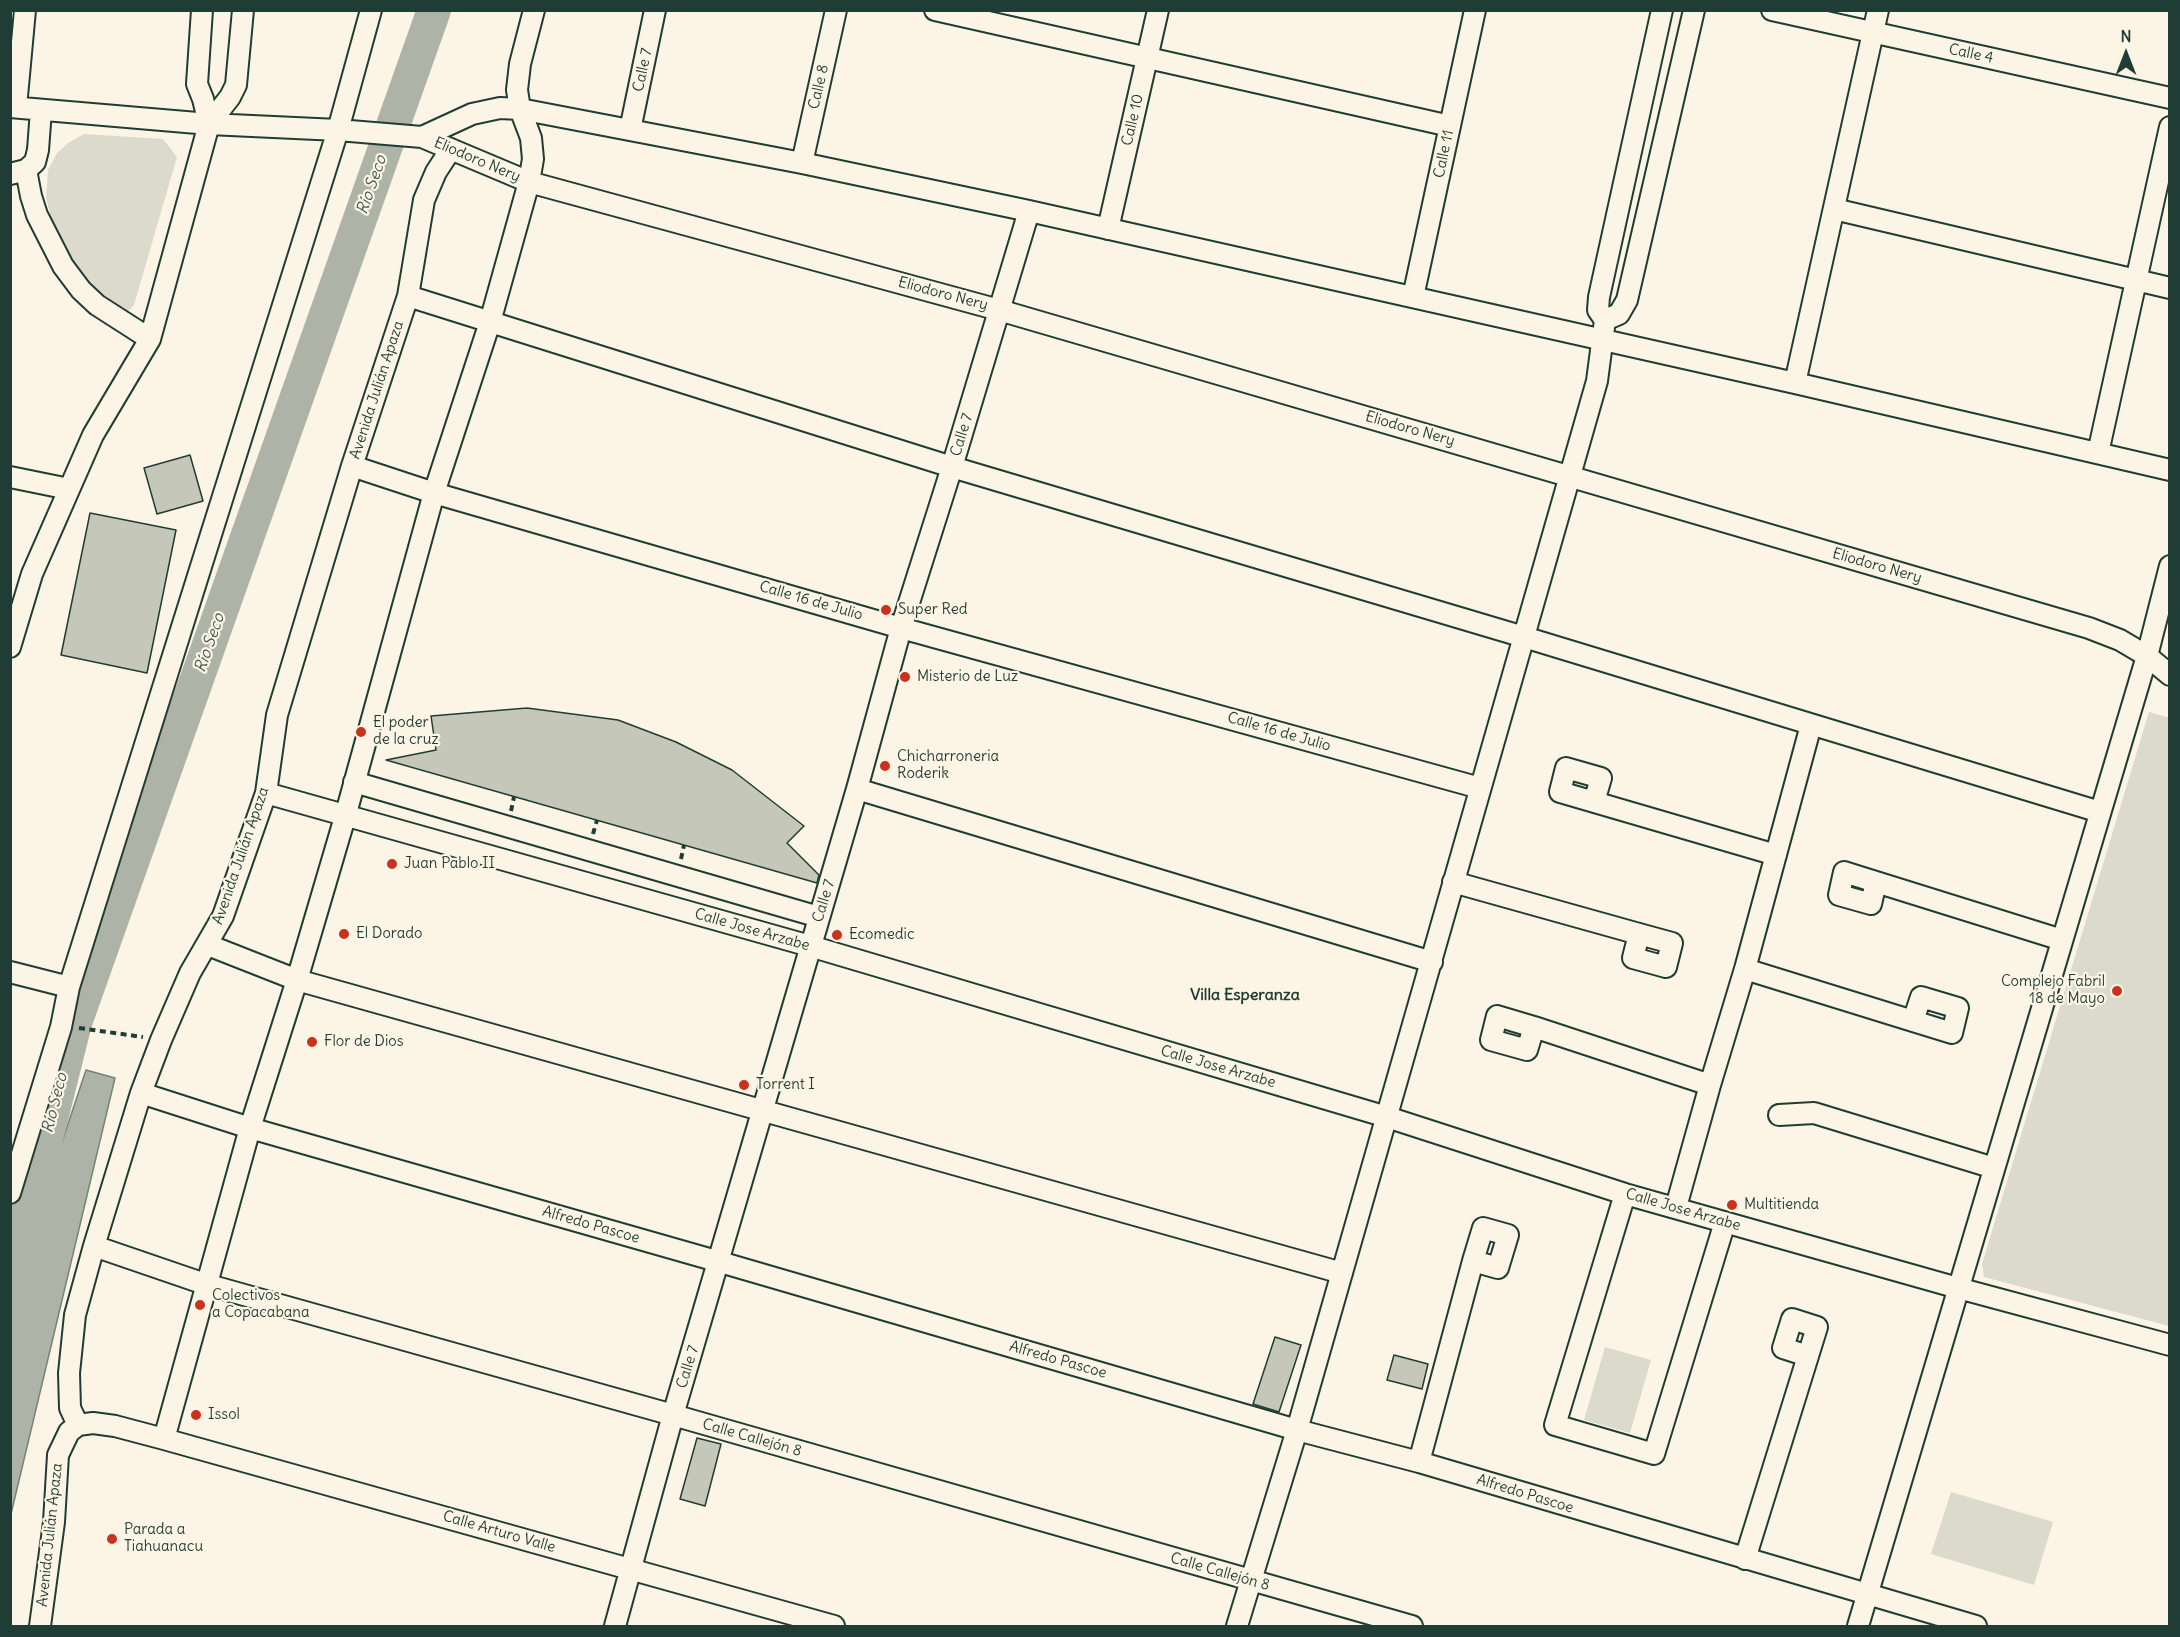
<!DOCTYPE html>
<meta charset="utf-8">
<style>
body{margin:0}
#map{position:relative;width:2180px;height:1637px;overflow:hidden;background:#fcf5e5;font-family:Delius,sans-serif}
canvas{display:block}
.frame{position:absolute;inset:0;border:12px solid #1f3d34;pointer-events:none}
.north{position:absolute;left:2096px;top:24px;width:60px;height:60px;-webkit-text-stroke:4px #fcf5e5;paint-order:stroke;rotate:0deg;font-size:16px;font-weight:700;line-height:24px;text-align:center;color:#1f3d34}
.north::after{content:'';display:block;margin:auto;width:21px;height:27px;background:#1f3d34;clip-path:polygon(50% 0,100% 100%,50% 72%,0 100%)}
</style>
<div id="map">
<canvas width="2180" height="1637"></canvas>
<div class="frame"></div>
<div class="north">N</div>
</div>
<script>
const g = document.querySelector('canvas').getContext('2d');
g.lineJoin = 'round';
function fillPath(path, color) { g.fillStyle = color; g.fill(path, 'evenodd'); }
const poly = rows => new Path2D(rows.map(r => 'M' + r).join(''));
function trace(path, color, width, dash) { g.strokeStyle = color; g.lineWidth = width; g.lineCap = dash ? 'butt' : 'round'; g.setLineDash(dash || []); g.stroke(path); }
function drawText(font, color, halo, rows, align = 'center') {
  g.font = font + ' Delius,sans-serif'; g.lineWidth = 4.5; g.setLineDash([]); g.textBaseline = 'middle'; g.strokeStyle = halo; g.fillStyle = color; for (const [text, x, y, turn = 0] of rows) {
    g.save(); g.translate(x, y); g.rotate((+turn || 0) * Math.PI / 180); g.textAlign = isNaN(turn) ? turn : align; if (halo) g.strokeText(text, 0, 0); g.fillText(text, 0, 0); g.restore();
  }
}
const green = poly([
 [84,134,163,139,177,157,134,305,126,313,87,281,65,251,53,224,46,198,48,170,57,153,68,143],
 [2149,712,2170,718,2169,1326,1984,1277,1982,1264],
 [1605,1347,1651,1360,1630,1433,1584,1420],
 [1951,1492,2053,1522,2034,1585,1931,1554]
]);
const water = poly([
 [86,1070,115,1078,11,1514,11,1295,86,1070]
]);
const river = poly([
 [10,1283,75,1023,434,10]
]);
const building = poly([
 [190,455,203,501,157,514,144,468,190,455],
 [90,513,176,530,147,673,61,655,90,513],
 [527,708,618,720,676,742,732,770,804,826,787,843,819,875,817,883,386,760,436,750,431,716,527,708],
 [1275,1337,1301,1345,1279,1412,1253,1404,1275,1337],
 [1394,1355,1428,1364,1422,1389,1387,1380,1394,1355],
 [697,1438,721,1444,705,1506,680,1499,697,1438]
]);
const path = poly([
 [511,811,514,797],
 [593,834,597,820],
 [681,859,684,845],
 [79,1028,143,1037]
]);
const minor = poly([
 [202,10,197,84,203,99,209,124],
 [935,10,1450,126],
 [1772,10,2170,98],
 [10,107,209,124,338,130,422,137,529,182,999,310,2089,628,2120,640,2147,656,2170,675],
 [16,107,25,10],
 [630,130,655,10],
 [422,137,472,114,500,108,520,109,802,163,1029,211,1795,383,2170,470],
 [802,163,836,10],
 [26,170,31,196,37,215,63,266,81,290,97,305,150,339],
 [10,174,26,170,35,162,38,150,41,110],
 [1834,209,2170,288],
 [1108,229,1158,10],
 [408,296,952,467,1524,637,2100,812],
 [1413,297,1475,10],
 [1605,320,1619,314,1627,300,1694,10],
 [1795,383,1878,10],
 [2098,453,2170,127],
 [352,466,434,493,901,628,1480,788],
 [10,477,69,489],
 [10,647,32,574,93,435,150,339,209,124,230,97,236,85,243,10],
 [354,782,819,917],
 [857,789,1432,962],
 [266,793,810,946,1387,1117,1625,1194,1958,1288,2170,1345],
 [1594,802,1601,778,1566,768,1560,792,1776,855],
 [1453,882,1639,934,1672,943,1666,967,1633,958,1639,934],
 [1876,882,1871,904,1839,895,1844,872,1876,882,2062,940],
 [208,945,297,980,1342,1273],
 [1745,969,1913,1021,1952,1033,1958,1008,1921,997,1913,1021],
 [10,972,69,987],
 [1534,1027,1527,1050,1491,1040,1497,1016,1534,1027,1710,1085],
 [141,1093,250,1128,720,1262,1297,1430,1419,1462,1976,1626],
 [1779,1115,1814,1113,1994,1168],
 [10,1193,61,1027,69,987,338,130,371,10],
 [1625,1194,1555,1425,1654,1454,1725,1222],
 [1676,1207,1710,1085,1745,969,1811,725],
 [94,1246,205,1284,673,1415,1412,1626],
 [78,1425,70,1408,69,1373,75,1315,94,1246,141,1093,161,1040,190,973,223,916,266,793,277,715,352,466,408,296,424,200,436,172,451,149],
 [164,1439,250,1128,297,980,345,817,434,493,490,322,529,182,533,159,531,138,520,109,517,90,520,64,534,10],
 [1419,1462,1473,1261,1483,1228,1508,1235,1498,1268,1473,1261],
 [1745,1559,1817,1327,1792,1319,1783,1348,1808,1356],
 [40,1626,54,1522,58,1455,69,1432,78,1425,93,1423,115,1426,164,1439,834,1626],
 [615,1626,673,1415,857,789,901,628,952,467,1029,211],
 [1237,1626,1297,1430,1597,381,1605,320,1598,310,1599,297,1662,10],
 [1858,1626,2147,656,2170,566]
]);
const markers = [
 [886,610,6,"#c8321e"],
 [905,677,6,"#c8321e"],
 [361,732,6,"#c8321e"],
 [885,766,6,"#c8321e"],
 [392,864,6,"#c8321e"],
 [344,934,6,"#c8321e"],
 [837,935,6,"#c8321e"],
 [2117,991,6,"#c8321e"],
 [312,1042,6,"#c8321e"],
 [744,1085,6,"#c8321e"],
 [1732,1205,6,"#c8321e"],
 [200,1305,6,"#c8321e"],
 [196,1415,6,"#c8321e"],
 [112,1539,6,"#c8321e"]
];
const streetNames = [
 ["Calle 4",1971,54,12],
 ["Calle 7",643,70,-78],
 ["Calle 8",819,87,-77],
 ["Calle 10",1133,120,-77],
 ["Calle 11",1444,154,-78],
 ["Eliodoro Nery",477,160,23],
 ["Eliodoro Nery",943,294,15],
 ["Avenida Julián Apaza",377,390,-72],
 ["Eliodoro Nery",1410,429,16],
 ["Calle 7",962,435,-73],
 ["Eliodoro Nery",1877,566,16],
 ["Calle 16 de Julio",811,601,16],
 ["Calle 16 de Julio",1279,732,16],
 ["Avenida Julián Apaza",241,856,-71],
 ["Calle 7",824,901,-73],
 ["Calle Jose Arzabe",752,930,16],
 ["Calle Jose Arzabe",1218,1067,16],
 ["Calle Jose Arzabe",1683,1210,16],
 ["Alfredo Pascoe",591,1225,16],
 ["Alfredo Pascoe",1058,1360,16],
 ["Calle 7",688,1367,-73],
 ["Calle Callejón 8",752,1438,16],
 ["Alfredo Pascoe",1525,1494,17],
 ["Calle Arturo Valle",499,1532,16],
 ["Avenida Julián Apaza",50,1535,-84],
 ["Calle Callejón 8",1220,1572,16]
];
const poiNames = [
 ["Super Red",898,610],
 ["Misterio de Luz",917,677],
 ["El poder",373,723],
 ["de la cruz",373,740],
 ["Chicharroneria",897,757],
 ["Roderik",897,774],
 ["Juan Pablo II",404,864],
 ["El Dorado",356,934],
 ["Ecomedic",849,935],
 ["Complejo Fabril",2105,982,"right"],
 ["18 de Mayo",2105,999,"right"],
 ["Flor de Dios",324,1042],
 ["Torrent I",756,1085],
 ["Multitienda",1744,1205],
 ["Colectivos",212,1296],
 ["a Copacabana",212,1313],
 ["Issol",208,1415],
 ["Parada a",124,1530],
 ["Tiahuanacu",124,1547]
];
const waterNames = [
 ["Río Seco",372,185,-71],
 ["Río Seco",210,643,-71],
 ["Río Seco",55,1103,-76]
];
const neighbourhoodNames = [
 ["Villa Esperanza",1245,995]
];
fillPath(green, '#dcdacc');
fillPath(water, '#aeb3a7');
trace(water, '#758479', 1.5);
trace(river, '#aeb3a7', 34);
fillPath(building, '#c5c7b9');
trace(building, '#1f3d34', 1.5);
trace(minor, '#1f3d34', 24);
trace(path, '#1f3d34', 4, [6, 4.5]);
trace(minor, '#fcf5e5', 20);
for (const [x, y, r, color] of markers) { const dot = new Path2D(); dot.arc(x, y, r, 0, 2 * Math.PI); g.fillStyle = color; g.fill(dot); trace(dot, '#fcf5e5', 2); }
drawText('15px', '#1f3d34', '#fcf5e5', streetNames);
drawText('15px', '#1f3d34', '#fcf5e5', poiNames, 'left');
drawText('italic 16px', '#435a51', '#fcf5e5', waterNames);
drawText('bold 16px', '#1f3d34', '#fcf5e5', neighbourhoodNames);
</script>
